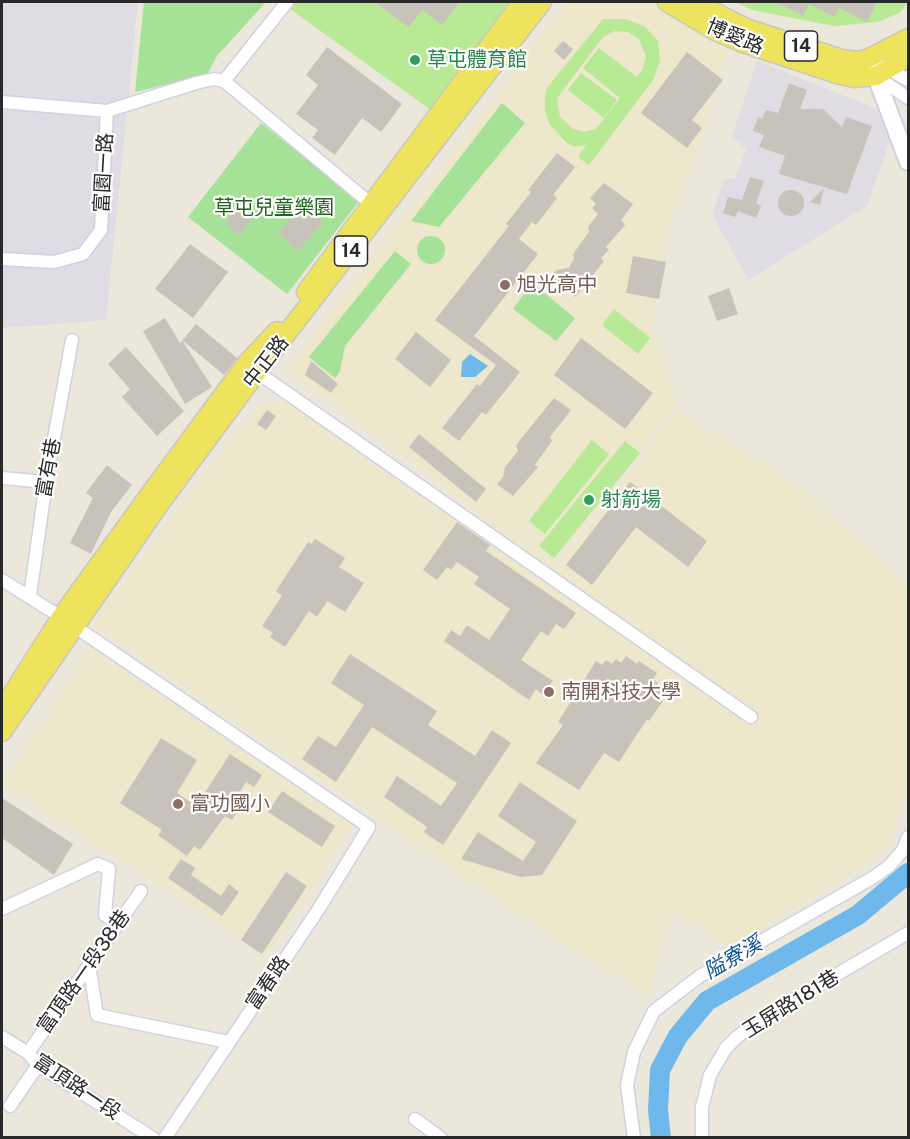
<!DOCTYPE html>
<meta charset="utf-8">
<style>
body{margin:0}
#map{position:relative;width:910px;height:1139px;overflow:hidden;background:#ebe7db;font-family:"Public Sans",sans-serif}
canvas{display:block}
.frame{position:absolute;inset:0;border:3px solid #292929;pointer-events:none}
</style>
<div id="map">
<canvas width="910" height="1139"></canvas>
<div class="frame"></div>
</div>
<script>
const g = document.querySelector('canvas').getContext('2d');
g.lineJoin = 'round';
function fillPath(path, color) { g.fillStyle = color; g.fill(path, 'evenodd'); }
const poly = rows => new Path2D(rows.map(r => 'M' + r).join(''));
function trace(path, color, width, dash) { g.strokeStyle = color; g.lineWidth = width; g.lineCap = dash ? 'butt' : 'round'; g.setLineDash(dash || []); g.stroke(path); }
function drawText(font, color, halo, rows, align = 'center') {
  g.font = font + ' "Public Sans","Noto Sans TC",sans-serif'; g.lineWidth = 4.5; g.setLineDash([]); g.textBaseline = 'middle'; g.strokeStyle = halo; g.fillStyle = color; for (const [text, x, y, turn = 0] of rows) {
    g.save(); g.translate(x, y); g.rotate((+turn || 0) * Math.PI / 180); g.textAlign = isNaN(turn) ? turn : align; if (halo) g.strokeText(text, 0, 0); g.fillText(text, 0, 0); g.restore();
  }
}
const industrial = poly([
 [2,2,138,2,106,320,2,328],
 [757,61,882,111,890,141,867,206,748,280,712,214,724,180,735,179,746,150,732,136]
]);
const education = poly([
 [568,2,654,2,728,49,700,142,663,243,652,327,677,403,550,571,417,466,287,370],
 [261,403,286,403,336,427,546,582,677,409,809,494,822,511,856,538,908,589,908,791,887,849,795,908,728,947,673,912,648,995,572,949,92,625,175,513],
 [91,647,352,825,269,955,2,784]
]);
const green = poly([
 [144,2,266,2,217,56,207,75,135,92],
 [502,103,525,123,439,227,411,221],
 [261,123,360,200,287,294,188,217],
 '417 250a14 14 0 1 1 28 0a14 14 0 1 1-28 0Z',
 [395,251,411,264,345,346,340,371,335,378,309,357],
 [532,283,575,318,556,341,513,309]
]);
const pitch = poly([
 [296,2,512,2,431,110,290,9],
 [735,2,908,2,908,3,899,13,878,22,834,26,752,10],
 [603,19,626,19,644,26,658,41,660,61,653,80,589,165,578,157,586,145,575,147,567,143,550,125,545,111,545,96,547,88],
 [615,31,628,32,639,39,646,56,643,69,637,77,599,48,583,68,620,98,596,129,584,132,573,129,560,117,557,98,603,37],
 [581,73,617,100,604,118,568,90],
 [614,309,650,338,638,354,602,325],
 [592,440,609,454,545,534,529,521],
 [625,441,640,453,554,558,539,546]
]);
const water = poly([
 [470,354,488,366,475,377,461,377,462,362]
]);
const river = poly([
 [661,1138,658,1110,660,1070,678,1036,707,1001,858,915,908,873]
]);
const building = poly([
 [374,2,460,2,442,25,422,10,409,27],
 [776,2,877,2,867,22,839,8,834,17,809,4,803,16],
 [563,41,573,49,564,60,554,51],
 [327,47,402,104,381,132,362,118,335,155,312,138,318,130,296,114,318,85,306,75],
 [687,52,723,80,692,120,702,128,687,148,641,113],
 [789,83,807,90,800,109,823,109,842,127,846,117,872,126,847,194,779,174,785,156,759,147,764,135,753,131,758,117,762,119,766,110,778,113],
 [557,153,575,167,553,195,557,198,536,225,532,222,519,239,538,254,474,336,520,372,486,415,482,412,459,441,442,428,477,384,480,386,496,365,435,320,509,226,506,224,531,192,528,190],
 [750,177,764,181,756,203,761,206,756,218,738,211,735,217,723,213,728,197,742,200],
 [604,183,633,204,621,220,625,225,606,247,609,250,601,258,604,261,575,297,550,277,557,270,569,268,574,259,573,254,589,232,588,227,598,214,592,208,596,204,590,198],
 [824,188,820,205,810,202],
 '778 203a13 13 0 1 1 26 0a13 13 0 1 1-26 0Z',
 [240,204,255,216,239,235,225,223],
 [303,205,323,222,298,251,278,233],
 [190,244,228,272,193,318,155,289],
 [633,256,666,262,659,299,626,293],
 [729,288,738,314,717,321,708,296],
 [165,318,180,343,196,324,237,358,224,375,182,340,212,387,185,404,143,331],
 [416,332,451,360,430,387,395,359],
 [581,338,653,393,625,429,554,375],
 [126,347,184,411,157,436,122,397,130,389,108,364],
 [311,361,338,384,331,393,305,375],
 [554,398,571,410,550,437,552,441,535,465,538,467,513,496,497,484,503,477,505,467,518,451,516,446,520,440],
 [267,410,276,416,266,430,257,424],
 [419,434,486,489,476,502,409,447],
 [107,465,132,485,111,512,91,554,70,543,93,498,86,493],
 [630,482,707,541,688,567,636,527,592,585,566,565],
 [457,522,490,545,486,551,576,613,564,629,556,624,548,636,541,631,521,660,553,681,543,695,536,689,529,700,444,641,451,630,460,636,467,625,489,640,510,609,474,584,479,577,457,562,451,570,447,567,437,580,423,570],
 [315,539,345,558,339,567,364,583,345,612,327,601,317,617,309,611,285,647,270,637,273,633,262,626,282,596,276,591,308,542,312,544],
 [350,654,437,711,428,725,475,756,492,730,511,743,443,845,424,832,427,827,384,797,397,776,441,806,457,783,372,727,336,782,302,759,318,736,336,747,364,705,331,683],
 [626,656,637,664,639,661,657,673,653,679,658,683,655,688,661,692,657,697,663,701,649,721,647,719,619,762,604,753,579,790,536,763,563,725,558,722,596,661,602,665,606,660,612,664,616,659,621,663],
 [161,738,197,760,177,793,196,806,230,754,262,775,254,787,246,782,234,801,241,806,232,820,225,816,200,850,194,846,187,856,158,835,162,830,120,803],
 [520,782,577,821,542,875,521,877,461,859,478,832,523,861,536,842,498,816],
 [282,791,335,826,322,847,268,812],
 [2,798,73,844,54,875,2,838],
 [181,859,195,868,191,875,221,896,229,884,239,892,222,916,168,878],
 [286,872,307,886,262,954,241,940]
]);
const street = poly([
 [883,66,908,80],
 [877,77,908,98],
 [224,81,377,209],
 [2,102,107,111,196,83,214,79,224,81,287,2],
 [2,259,54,262,83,254,101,230,107,111],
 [251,368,751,717],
 [2,478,46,482],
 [2,580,61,617,369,827,320,907,165,1138],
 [30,596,46,482,72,340],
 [2,909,98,864,109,869,105,915,118,924],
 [89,965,97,1015,228,1042],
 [2,1037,28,1053,38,1065,153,1138],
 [28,1053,141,891],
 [10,1106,38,1065],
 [415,1119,441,1138],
 [634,1138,627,1085,634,1052,654,1011,700,976,874,877,889,866,903,850,908,837],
 [702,1138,702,1107,710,1075,726,1048,737,1037,764,1017,908,933]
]);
const secondary = poly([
 [869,58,908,162]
]);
const primary = poly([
 [667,2,715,31,740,42,837,74,854,78,876,76,908,57],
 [695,2,746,28,842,59,858,61,869,58,908,38],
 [306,292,522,2],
 [2,710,61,617,150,494,246,364,277,331],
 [2,732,161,502,257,372,542,2]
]);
const markers = [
 [415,60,6,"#2e9e5b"],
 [505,285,6,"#8d6e63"],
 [589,500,6,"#2e9e5b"],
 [549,692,6,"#8d6e63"],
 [178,804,6,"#8d6e63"]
];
const shields = [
 [801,46,33],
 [351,251,33]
];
const shieldNames = [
 ["14",801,46],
 ["14",351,251]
];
const streetNames = [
 ["博愛路",735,37,23],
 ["富園一路",104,173,-87],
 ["中正路",266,362,-52],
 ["富有巷",49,468,-80],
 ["富頂路一段38巷",84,972,-55],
 ["富春路",268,983,-56],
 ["玉屏路181巷",791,1004,-32],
 ["富頂路一段",77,1087,34]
];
const leisureNames = [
 ["草屯體育館",427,60],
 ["射箭場",601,500]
];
const parkNames = [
 ["草屯兒童樂園",274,208]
];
const educationNames = [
 ["旭光高中",517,285],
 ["南開科技大學",561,692],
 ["富功國小",190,804]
];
const waterNames = [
 ["隘寮溪",733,958,-30]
];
fillPath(industrial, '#dfdce4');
fillPath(education, '#ede7cb');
fillPath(green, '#a6e198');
fillPath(pitch, '#b8e994');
fillPath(water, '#6fb8ec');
trace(river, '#6fb8ec', 20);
fillPath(building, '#c7c3bb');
trace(street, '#d0d1e2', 15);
trace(secondary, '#d0d1e2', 20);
trace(primary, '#c7c7c7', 21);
trace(street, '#fff', 12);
trace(secondary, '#fff', 16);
trace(primary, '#eee35d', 18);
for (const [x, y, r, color] of markers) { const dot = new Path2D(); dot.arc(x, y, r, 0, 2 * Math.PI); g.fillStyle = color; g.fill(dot); trace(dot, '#fff', 2); }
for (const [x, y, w] of shields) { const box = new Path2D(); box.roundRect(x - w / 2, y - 15, w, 30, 4.5); g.fillStyle = '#fff'; g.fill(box); trace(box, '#292929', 1.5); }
drawText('bold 18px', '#292929', null, shieldNames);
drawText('20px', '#292929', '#fff', streetNames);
drawText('20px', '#27864d', '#fff', leisureNames, 'left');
drawText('20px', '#1f651b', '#fff', parkNames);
drawText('20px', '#785e54', '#fff', educationNames, 'left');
drawText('italic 21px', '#0f5397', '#fff', waterNames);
</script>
